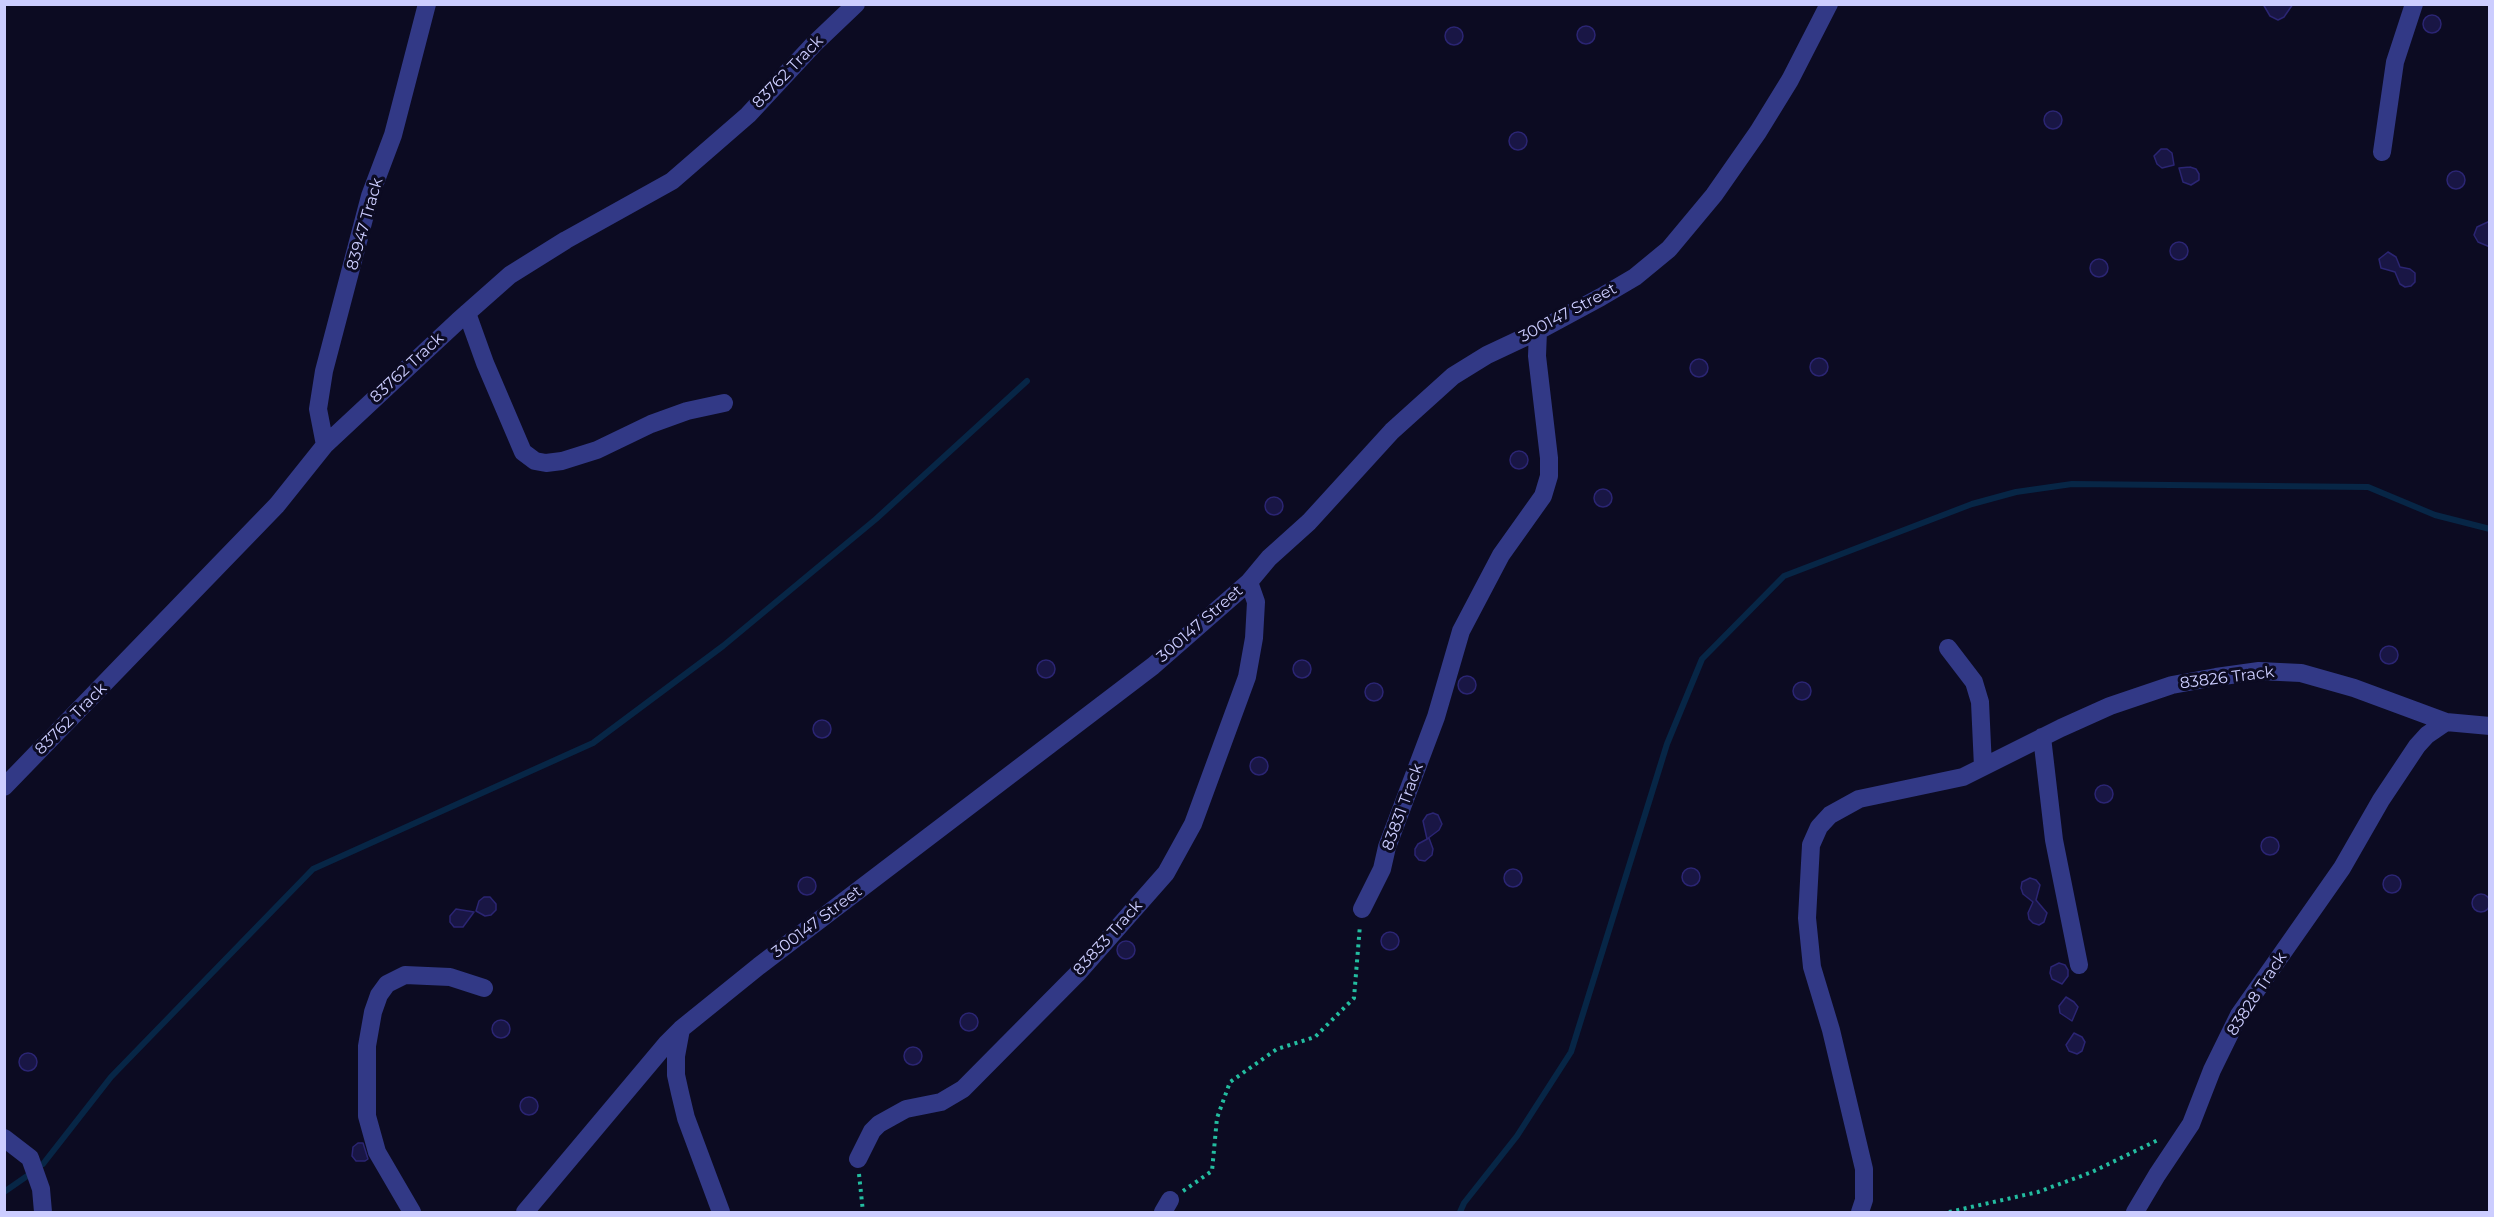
<!DOCTYPE html>
<style>
body{margin:0}
#map{position:relative;width:2494px;height:1217px;overflow:hidden;background:#0c0b22;font-family:Montserrat,sans-serif}
canvas{display:block}
.frame{position:absolute;inset:0;border:6px solid #cccdff;pointer-events:none}
</style>
<div id="map">
<canvas width="2494" height="1217"></canvas>
<div class="frame"></div>
</div>
<script>
const g = document.querySelector('canvas').getContext('2d');
g.lineJoin = 'round';
const poly = rows => new Path2D(rows.map(r => 'M' + r).join(''));
function trace(path, color, width, dash) { g.strokeStyle = color; g.lineWidth = width; g.lineCap = dash ? 'butt' : 'round'; g.setLineDash(dash || []); g.stroke(path); }
function fillPath(path, color) { g.fillStyle = color; g.fill(path, 'evenodd'); }
function drawText(font, color, halo, rows, align = 'center') {
  g.font = font + ' Montserrat,sans-serif'; g.lineWidth = 6; g.setLineDash([]); g.textBaseline = 'middle'; g.strokeStyle = halo; g.fillStyle = color; for (const [text, x, y, turn = 0] of rows) {
    g.save(); g.translate(x, y); g.rotate((+turn || 0) * Math.PI / 180); g.textAlign = isNaN(turn) ? turn : align; if (halo) g.strokeText(text, 0, 0); g.fillText(text, 0, 0); g.restore();
  }
}
const stream = poly([
 [43,1164,111,1077,313,869,593,743,723,646,876,519,1027,381],
 [4,1192,30,1174],
 [1460,1212,1464,1203,1517,1136,1571,1052,1667,744,1702,659,1784,576,1972,504,2016,492,2072,484,2368,487,2435,515,2490,529]
]);
const building = poly([
 [2263,4,2293,4,2284,17,2278,20,2270,16,2263,4],
 '2423 24a9 9 0 1 1 18 0a9 9 0 1 1-18 0Z',
 '1577 35a9 9 0 1 1 18 0a9 9 0 1 1-18 0Z',
 '1445 36a9 9 0 1 1 18 0a9 9 0 1 1-18 0Z',
 '2044 120a9 9 0 1 1 18 0a9 9 0 1 1-18 0Z',
 '1509 141a9 9 0 1 1 18 0a9 9 0 1 1-18 0Z',
 [2161,149,2167,149,2172,153,2174,165,2162,168,2157,164,2154,156,2161,149],
 [2190,167,2196,169,2199,174,2199,180,2191,185,2183,182,2179,168,2190,167],
 '2447 180a9 9 0 1 1 18 0a9 9 0 1 1-18 0Z',
 [2490,221,2490,247,2478,242,2474,235,2477,227,2490,221],
 '2170 251a9 9 0 1 1 18 0a9 9 0 1 1-18 0Z',
 [2388,252,2396,257,2400,267,2410,269,2415,273,2415,282,2411,286,2405,287,2400,284,2395,272,2381,268,2379,259,2388,252],
 '2090 268a9 9 0 1 1 18 0a9 9 0 1 1-18 0Z',
 '1810 367a9 9 0 1 1 18 0a9 9 0 1 1-18 0Z',
 '1690 368a9 9 0 1 1 18 0a9 9 0 1 1-18 0Z',
 '1510 460a9 9 0 1 1 18 0a9 9 0 1 1-18 0Z',
 '1594 498a9 9 0 1 1 18 0a9 9 0 1 1-18 0Z',
 '1265 506a9 9 0 1 1 18 0a9 9 0 1 1-18 0Z',
 '2380 655a9 9 0 1 1 18 0a9 9 0 1 1-18 0Z',
 '1293 669a9 9 0 1 1 18 0a9 9 0 1 1-18 0Z',
 '1037 669a9 9 0 1 1 18 0a9 9 0 1 1-18 0Z',
 '1458 685a9 9 0 1 1 18 0a9 9 0 1 1-18 0Z',
 '1793 691a9 9 0 1 1 18 0a9 9 0 1 1-18 0Z',
 '1365 692a9 9 0 1 1 18 0a9 9 0 1 1-18 0Z',
 '813 729a9 9 0 1 1 18 0a9 9 0 1 1-18 0Z',
 '1250 766a9 9 0 1 1 18 0a9 9 0 1 1-18 0Z',
 '2095 794a9 9 0 1 1 18 0a9 9 0 1 1-18 0Z',
 [1433,813,1438,815,1442,824,1439,830,1427,839,1423,821,1427,815,1433,813],
 '2261 846a9 9 0 1 1 18 0a9 9 0 1 1-18 0Z',
 [1429,838,1433,849,1432,855,1425,861,1419,860,1415,855,1415,849,1418,844,1429,838],
 '1682 877a9 9 0 1 1 18 0a9 9 0 1 1-18 0Z',
 '1504 878a9 9 0 1 1 18 0a9 9 0 1 1-18 0Z',
 '2383 884a9 9 0 1 1 18 0a9 9 0 1 1-18 0Z',
 '798 886a9 9 0 1 1 18 0a9 9 0 1 1-18 0Z',
 [2030,878,2036,880,2040,885,2036,900,2047,913,2044,922,2039,925,2033,923,2029,919,2028,913,2033,902,2023,894,2021,888,2022,882,2030,878],
 '2472 903a9 9 0 1 1 18 0a9 9 0 1 1-18 0Z',
 [484,897,490,897,496,904,496,910,491,915,485,916,476,911,479,901,484,897],
 [456,909,474,912,463,927,454,927,450,922,450,916,456,909],
 '1381 941a9 9 0 1 1 18 0a9 9 0 1 1-18 0Z',
 '1117 950a9 9 0 1 1 18 0a9 9 0 1 1-18 0Z',
 [2059,963,2065,965,2068,970,2068,976,2062,984,2052,979,2050,973,2051,967,2059,963],
 [2066,997,2074,1002,2078,1007,2072,1021,2060,1013,2059,1006,2066,997],
 '960 1022a9 9 0 1 1 18 0a9 9 0 1 1-18 0Z',
 '492 1029a9 9 0 1 1 18 0a9 9 0 1 1-18 0Z',
 [2074,1033,2082,1037,2085,1042,2082,1051,2077,1054,2069,1051,2066,1045,2074,1033],
 '904 1056a9 9 0 1 1 18 0a9 9 0 1 1-18 0Z',
 '19 1062a9 9 0 1 1 18 0a9 9 0 1 1-18 0Z',
 '520 1106a9 9 0 1 1 18 0a9 9 0 1 1-18 0Z',
 [358,1143,363,1143,368,1159,365,1161,356,1161,352,1156,353,1147,358,1143]
]);
const path = poly([
 [859,1174,863,1212],
 [1183,1191,1212,1171,1217,1118,1230,1082,1277,1049,1315,1037,1354,998,1360,925],
 [1949,1212,2038,1192,2092,1172,2160,1139]
]);
const minor = poly([
 [2382,152,2395,62,2414,4],
 [467,313,485,363,523,452,535,461,546,463,562,461,597,450,651,424,687,411,724,403],
 [325,445,318,409,324,371,370,196,393,135,427,4],
 [1948,648,1974,682,1980,702,1983,767],
 [2042,737,2054,840,2079,965],
 [4,787,277,505,325,445,458,321,510,275,566,240,672,181,748,115,814,44,856,4],
 [1362,909,1382,869,1387,847,1436,717,1461,631,1501,555,1543,496,1549,476,1549,458,1537,356,1538,331],
 [681,1029,676,1056,676,1075,680,1093,686,1118,721,1212],
 [4,1138,30,1158,41,1189,43,1212],
 [858,1159,872,1131,879,1124,906,1109,941,1102,963,1089,1077,974,1166,873,1193,824,1247,677,1254,638,1256,602,1249,582],
 [412,1212,377,1152,367,1116,367,1046,373,1012,379,995,387,984,405,975,450,977,484,988],
 [525,1212,667,1043,681,1029,759,966,1153,666,1249,582,1269,558,1309,522,1392,431,1453,376,1487,355,1538,331,1601,297,1635,277,1669,249,1714,195,1758,132,1790,80,1829,4],
 [1163,1212,1170,1200],
 [1860,1212,1864,1200,1864,1169,1831,1030,1812,967,1807,918,1811,845,1819,827,1830,815,1859,799,1963,777,2061,728,2110,706,2172,685,2216,677,2259,671,2301,673,2354,688,2446,722,2490,726],
 [2135,1212,2157,1175,2191,1124,2212,1070,2239,1015,2342,868,2381,800,2417,746,2427,735,2446,722]
]);
const streetNames = [
 ["83762 Track",788,72,-46],
 ["83947 Track",365,224,-74],
 ["300147 Street",1568,313,-28],
 ["83762 Track",407,368,-43],
 ["300147 Street",1200,624,-41],
 ["83826 Track",2227,678,-7],
 ["83762 Track",71,719,-45],
 ["83831 Track",1403,807,-70],
 ["300147 Street",817,922,-37],
 ["83833 Track",1108,938,-48],
 ["83828 Track",2257,994,-57]
];
trace(stream, '#072646', 6);
fillPath(building, '#191645');
trace(building, '#2b2573', 1.5);
trace(path, '#23bda0', 4, [3, 4.5]);
trace(minor, '#323986', 18);
drawText('16px', '#cccdff', '#0c0b22', streetNames);
</script>
